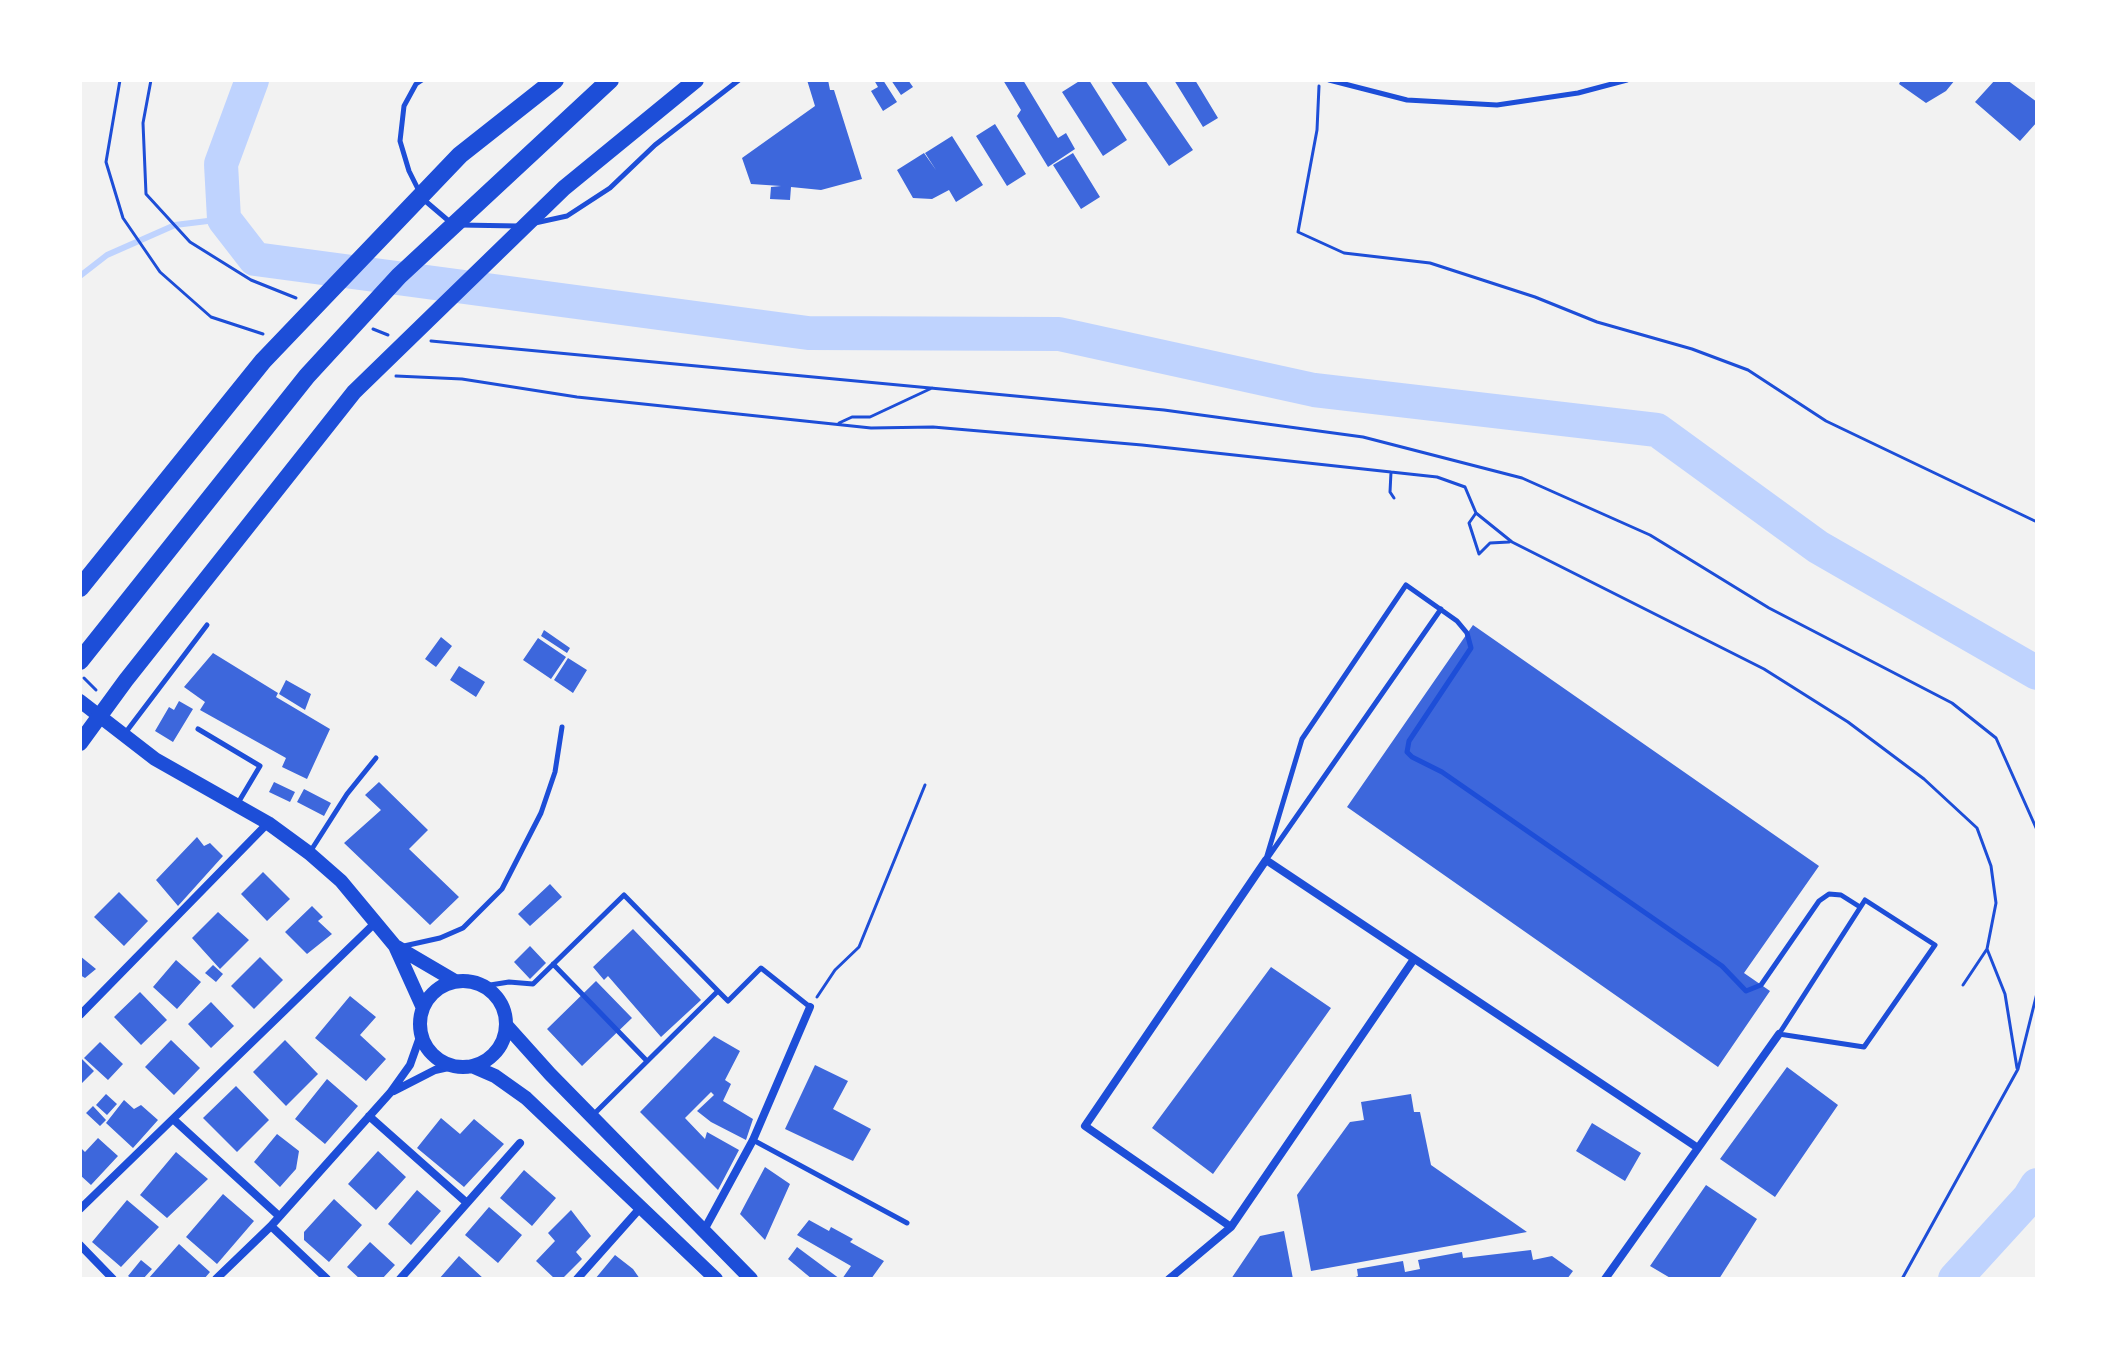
<!DOCTYPE html>
<style>
body{margin:0}
#map{position:relative;width:2117px;height:1359px;overflow:hidden;background:#f2f2f2;font-family:Jost,sans-serif}
canvas{display:block}
.frame{position:absolute;inset:0;border:82px solid #fff;pointer-events:none}
</style>
<div id="map">
<canvas width="2117" height="1359"></canvas>
<div class="frame"></div>
</div>
<script>
const g = document.querySelector('canvas').getContext('2d');
g.lineJoin = 'round';
const poly = rows => new Path2D(rows.map(r => 'M' + r).join(''));
function trace(path, color, width, dash) { g.strokeStyle = color; g.lineWidth = width; g.lineCap = dash ? 'butt' : 'round'; g.setLineDash(dash || []); g.stroke(path); }
function fillPath(path, color) { g.fillStyle = color; g.fill(path, 'evenodd'); }
const stream = poly([
 [80,276,107,255,175,225,224,219]
]);
const river = poly([
 [252,80,221,164,224,219,255,259,808,333,1059,334,1314,390,1657,430,1818,547,2037,673],
 [1955,1279,2029,1198,2037,1185]
]);
const building = poly([
 [807,80,828,80,830,90,834,90,862,179,821,190,791,187,790,200,770,199,771,187,781,186,751,184,742,158,815,106],
 [874,80,883,80,897,102,883,111,871,91,878,87],
 [891,80,908,80,913,87,901,95],
 [1003,80,1023,80,1058,138,1066,133,1075,149,1048,167,1017,116,1021,110],
 [1081,80,1089,80,1127,140,1103,156,1062,92],
 [1110,80,1145,80,1193,150,1169,166],
 [1174,80,1195,80,1218,118,1203,127],
 [1901,80,1955,80,1946,91,1926,103,1899,84],
 [1995,80,2007,80,2037,102,2037,122,2020,141,1975,102],
 [995,124,1026,174,1007,186,976,136],
 [952,136,983,185,956,202,949,190,932,199,913,198,897,170,924,153,936,170,925,153],
 [1073,153,1100,197,1081,209,1053,165],
 [1473,625,1819,866,1744,973,1770,991,1718,1067,1347,807],
 [544,630,570,648,567,653,541,636],
 [441,637,452,646,436,667,425,659],
 [538,638,566,657,551,679,523,660],
 [213,653,278,693,276,697,330,729,307,779,282,767,286,758,200,710,205,702,184,687],
 [568,658,587,670,573,693,554,680],
 [459,666,485,682,476,697,450,680],
 [286,680,311,694,305,710,279,694],
 [179,701,193,709,173,742,155,731,169,707,174,710],
 [274,782,295,792,290,802,269,792],
 [379,782,428,830,409,849,459,897,430,925,344,843,381,810,365,795],
 [304,789,331,803,324,816,297,802],
 [197,837,204,846,210,843,223,856,178,906,156,880],
 [263,872,290,899,267,921,241,894],
 [550,884,562,897,530,926,518,914],
 [119,892,148,921,124,946,94,917],
 [312,906,323,917,318,921,332,934,307,954,285,932],
 [218,912,249,940,220,969,192,938],
 [633,929,701,1000,661,1037,608,976,604,980,593,967],
 [530,946,546,963,530,979,514,962],
 [80,956,96,969,85,978,80,975],
 [260,957,283,980,254,1009,231,986],
 [176,960,201,982,177,1009,153,987],
 [213,965,223,974,216,982,205,973],
 [1271,967,1331,1008,1213,1174,1152,1128],
 [596,981,632,1018,582,1066,547,1029],
 [140,992,167,1020,141,1045,114,1017],
 [350,996,376,1017,360,1035,386,1059,366,1081,315,1038],
 [211,1002,234,1026,211,1048,188,1024],
 [714,1036,740,1051,725,1080,731,1084,723,1101,753,1119,746,1140,711,1122,697,1111,714,1095,711,1092,685,1118,705,1139,707,1132,739,1150,718,1190,640,1112],
 [171,1040,200,1068,174,1095,145,1067],
 [285,1040,318,1074,286,1106,253,1072],
 [100,1042,123,1064,108,1080,84,1058],
 [80,1057,94,1071,80,1085],
 [815,1065,848,1081,833,1109,871,1129,853,1161,785,1129],
 [1787,1067,1838,1105,1775,1197,1720,1159],
 [327,1079,358,1106,325,1144,295,1119],
 [236,1086,269,1120,237,1152,203,1118],
 [106,1094,117,1104,107,1115,96,1105],
 [1411,1094,1414,1112,1420,1112,1431,1165,1527,1232,1311,1271,1297,1195,1350,1122,1364,1120,1361,1102],
 [124,1100,134,1109,141,1105,158,1120,133,1148,106,1123],
 [93,1106,106,1120,100,1126,86,1113],
 [441,1118,460,1134,474,1119,504,1144,464,1187,417,1148],
 [1592,1123,1641,1153,1625,1181,1576,1151],
 [277,1134,299,1151,296,1169,280,1187,254,1162],
 [98,1138,118,1156,91,1185,80,1175,80,1147,85,1152],
 [378,1151,406,1177,376,1210,348,1184],
 [176,1152,208,1179,167,1218,140,1195],
 [765,1167,790,1184,765,1240,740,1214],
 [524,1170,556,1198,532,1226,500,1198],
 [1706,1185,1757,1219,1719,1279,1672,1279,1650,1266],
 [417,1190,441,1211,411,1245,388,1224],
 [223,1194,254,1221,217,1264,186,1237],
 [334,1199,362,1225,329,1262,304,1240,304,1232],
 [127,1200,159,1227,121,1267,92,1242],
 [489,1207,522,1235,498,1263,465,1235],
 [571,1210,591,1236,576,1252,582,1259,562,1279,555,1279,536,1261,555,1241,548,1233],
 [809,1220,829,1231,831,1227,853,1239,850,1242,884,1261,871,1279,842,1279,851,1266,797,1235],
 [1284,1231,1293,1279,1231,1279,1260,1236],
 [370,1242,395,1265,382,1279,360,1279,347,1267],
 [179,1244,210,1272,204,1279,148,1279],
 [797,1247,840,1279,812,1279,788,1259],
 [1531,1250,1533,1260,1552,1256,1573,1271,1567,1279,1351,1279,1358,1276,1357,1269,1403,1261,1405,1272,1420,1269,1418,1260,1462,1252,1463,1258],
 [615,1255,633,1269,640,1279,595,1279],
 [459,1256,484,1279,439,1279],
 [141,1260,152,1269,143,1279,132,1279,128,1276]
]);
const path = poly([
 [120,80,106,162,123,218,160,272,211,317,263,334],
 [151,80,143,123,146,194,190,242,251,280,296,298],
 [1319,86,1317,130,1298,232,1344,253,1430,263,1535,297,1597,322,1692,349,1748,370,1826,421,2037,522],
 [373,329,388,335],
 [431,341,1164,410,1363,437,1522,478,1650,535,1769,608,1952,703,1996,738,2037,830],
 [396,376,462,379,577,397,871,428,933,427,1142,445,1437,477,1465,487,1476,513,1512,542,1764,669,1848,722,1924,779,1977,828,1991,866,1996,903,1987,949,1963,985],
 [839,423,852,417,870,417,932,388],
 [1391,472,1390,492,1394,498],
 [1476,513,1469,523,1479,554,1490,543,1509,542],
 [84,678,96,690],
 [1987,949,2005,994,2017,1068],
 [817,997,835,970,859,947,925,785],
 [1902,1279,2018,1069,2037,993]
]);
const service = poly([
 [422,80,416,84,404,106,400,141,409,171,423,199,450,222],
 [1329,80,1407,100,1497,105,1578,93,1627,80],
 [535,223,567,216,610,188,655,145,739,80],
 [460,225,518,226],
 [198,729,260,766,238,803],
 [126,732,207,625],
 [310,852,347,794,376,758],
 [1269,856,1441,609],
 [1266,859,1302,739,1406,585,1457,621,1467,633,1471,648,1409,741,1407,752,1412,757,1442,772,1722,966,1746,991,1761,985,1819,901,1829,894,1841,895,1860,907],
 [1865,900,1935,945,1864,1047,1779,1034,1865,900],
 [404,946,440,938,463,928,502,889,541,813,555,772,562,727],
 [553,964,647,1061],
 [484,986,509,982,533,984,624,895,718,991,594,1114],
 [718,991,728,1001,761,968,810,1007],
 [753,1140,907,1223]
]);
const minor = poly([
 [80,1015,268,823],
 [394,1091,435,1070,453,1066],
 [369,1116,467,1203],
 [173,1119,279,1216],
 [80,1209,375,923],
 [271,1226,327,1279],
 [1231,1227,1414,959],
 [703,1232,753,1140,810,1007],
 [80,1245,113,1279],
 [216,1279,271,1226,390,1093,410,1065,421,1034],
 [400,1279,520,1143],
 [577,1279,642,1206],
 [1169,1279,1231,1227,1085,1126,1266,860,1698,1148],
 [1605,1279,1779,1034]
]);
const secondary = poly([
 [80,701,155,759,268,823,309,853,341,881,395,946,423,1008],
 [397,947,455,981],
 '420 1024a43 43 0 1 1 86 0a43 43 0 1 1-86 0Z',
 [506,1025,550,1074,751,1279],
 [472,1066,495,1076,526,1098,716,1279]
]);
const primary = poly([
 [80,743,126,680,354,392,564,188,696,80]
]);
const motorway = poly([
 [80,588,263,361,460,155,555,80],
 [80,661,307,376,399,276,610,80]
]);
trace(stream, '#bfd3fe', 6);
trace(river, '#bfd3fe', 34);
fillPath(building, '#3d67dc');
trace(path, '#1d4ed8', 3);
trace(service, '#1d4ed8', 5);
trace(minor, '#1d4ed8', 8);
trace(secondary, '#1d4ed8', 14);
trace(primary, '#1d4ed8', 16);
trace(motorway, '#1d4ed8', 18);
</script>
